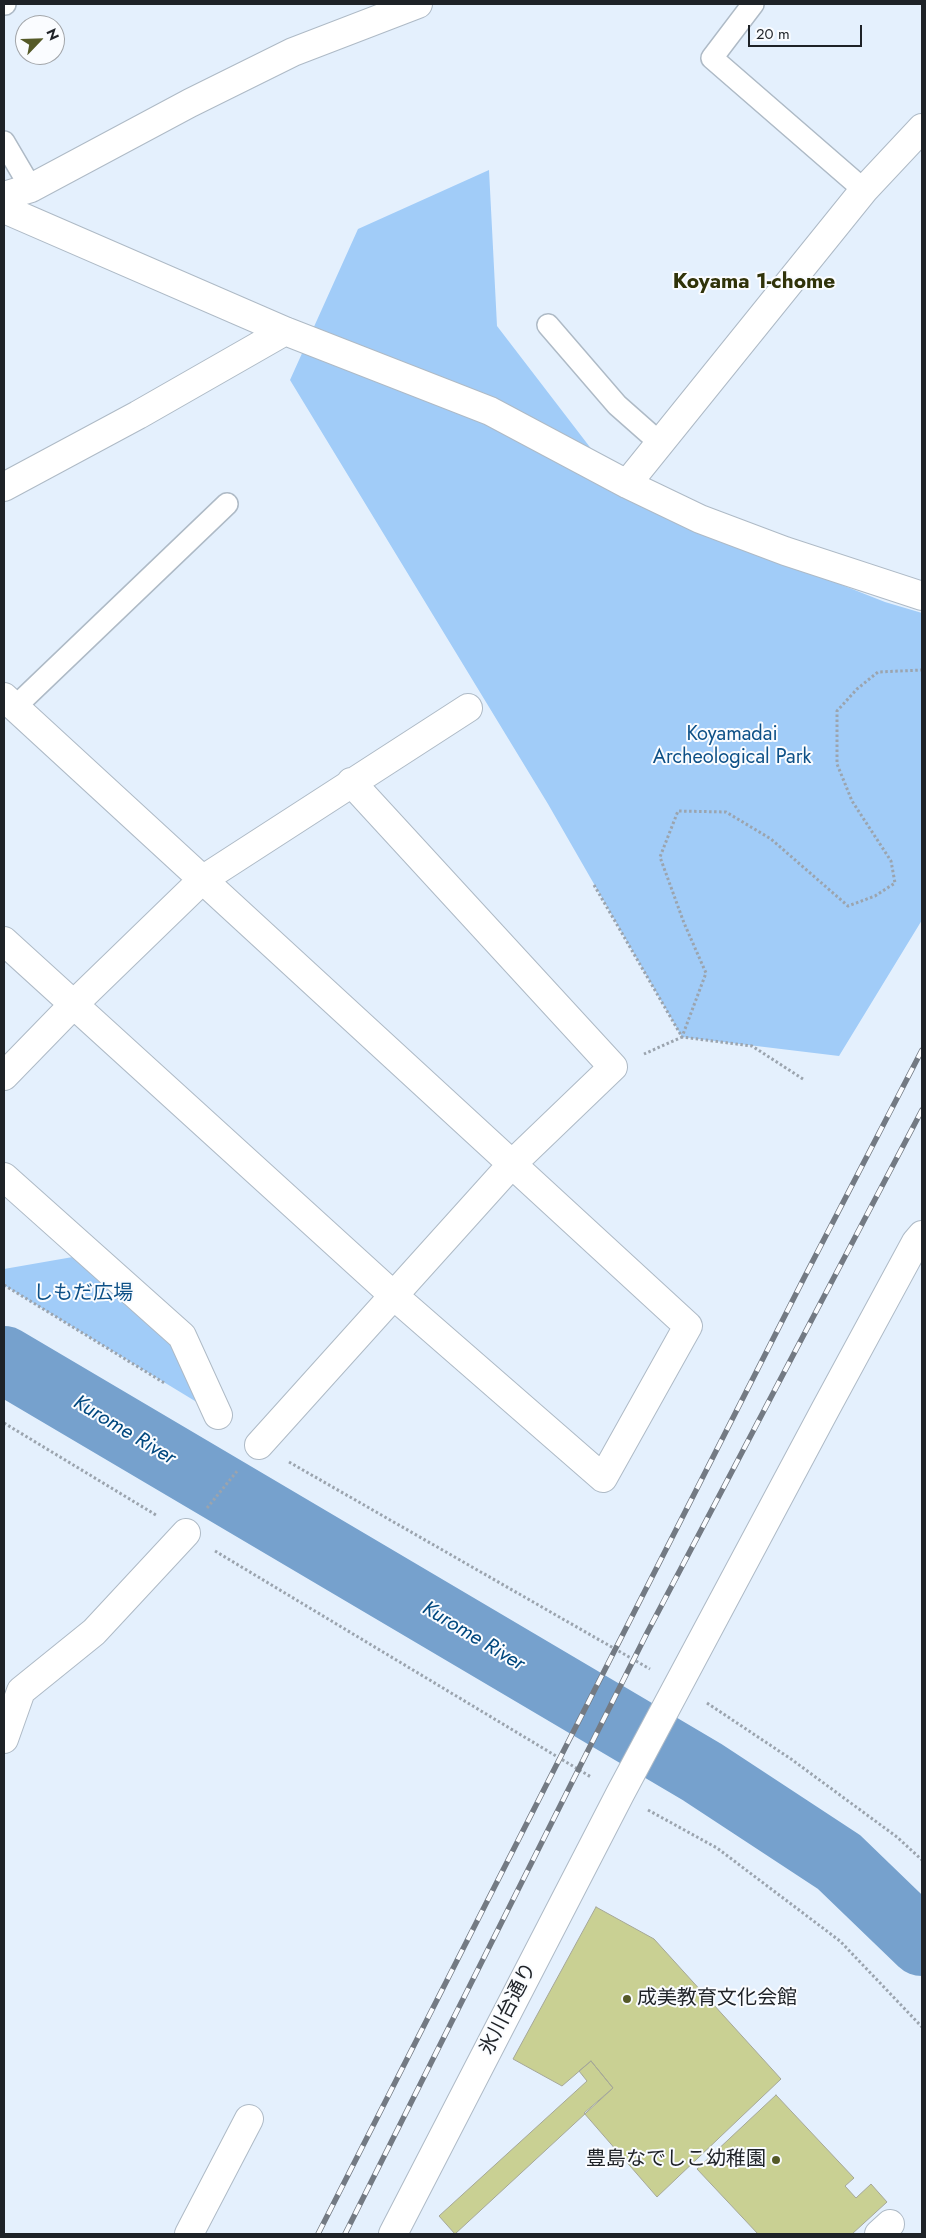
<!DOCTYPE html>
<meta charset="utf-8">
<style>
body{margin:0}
#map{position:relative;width:926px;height:2238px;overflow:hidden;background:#e4f0fd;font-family:Jost,sans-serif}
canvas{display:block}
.frame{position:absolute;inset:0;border:5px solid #1e2227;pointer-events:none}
.north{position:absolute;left:15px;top:15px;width:50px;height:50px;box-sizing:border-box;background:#fafcff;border:1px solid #a2a5a9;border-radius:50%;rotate:66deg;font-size:14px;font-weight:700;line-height:20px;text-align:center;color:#1e2227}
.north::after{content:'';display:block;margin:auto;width:18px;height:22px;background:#555a28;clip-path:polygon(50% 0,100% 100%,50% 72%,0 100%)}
.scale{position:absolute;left:748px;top:25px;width:114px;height:22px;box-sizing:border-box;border:2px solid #1e2227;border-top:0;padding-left:6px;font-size:15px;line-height:18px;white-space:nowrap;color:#1e2227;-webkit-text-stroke:4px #fafcff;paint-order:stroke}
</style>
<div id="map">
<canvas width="926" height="2238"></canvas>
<div class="frame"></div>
<div class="north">N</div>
<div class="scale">20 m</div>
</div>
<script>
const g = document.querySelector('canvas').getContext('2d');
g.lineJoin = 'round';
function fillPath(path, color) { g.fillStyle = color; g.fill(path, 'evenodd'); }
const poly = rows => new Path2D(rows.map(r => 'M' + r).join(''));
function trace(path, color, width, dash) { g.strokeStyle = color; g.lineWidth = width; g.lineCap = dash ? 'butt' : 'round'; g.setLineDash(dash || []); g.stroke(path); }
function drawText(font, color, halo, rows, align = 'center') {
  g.font = font + ' Jost,"Noto Sans JP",sans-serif'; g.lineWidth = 4; g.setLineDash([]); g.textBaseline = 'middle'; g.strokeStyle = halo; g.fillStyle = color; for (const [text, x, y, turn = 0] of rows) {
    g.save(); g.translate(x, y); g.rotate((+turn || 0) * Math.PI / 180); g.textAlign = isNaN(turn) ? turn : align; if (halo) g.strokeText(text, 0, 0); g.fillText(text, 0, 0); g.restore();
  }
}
const green = poly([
 [489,170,497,326,632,502,885,602,922,613,922,920,839,1056,682,1037,548,804,290,380,358,229],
 [90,1254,182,1336,218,1415,4,1285,4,1269]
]);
const river = poly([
 [4,1360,702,1772,839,1862,922,1942]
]);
const building = poly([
 [596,1907,654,1939,781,2079,657,2197,584,2113,613,2088,591,2061,562,2086,513,2059,596,1907],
 [591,2061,613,2088,455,2234,439,2216,587,2081,579,2071,591,2061],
 [776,2095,854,2178,845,2186,856,2198,871,2184,887,2202,852,2234,758,2234,697,2169,776,2095]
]);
const path = poly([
 [594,885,682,1037,644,1054],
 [803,1079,752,1046,682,1037,706,973,684,923,660,857,678,811,726,812,771,839,848,906,875,896,895,883,891,861,852,801,837,764,837,711,857,689,878,672,922,670],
 [4,1285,166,1384],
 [4,1423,156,1515],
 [289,1462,650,1669],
 [207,1508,238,1470],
 [215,1551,591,1777],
 [707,1703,791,1759,897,1837,922,1860],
 [648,1810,717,1848,840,1941,922,2027]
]);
const service = poly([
 [4,4,5,4],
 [753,4,712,58,864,190],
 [4,142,31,188],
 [548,325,617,405,660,443],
 [15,707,227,504]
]);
const minor = poly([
 [4,196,31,188,190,103,293,52,418,4],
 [4,209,285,331,490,411,627,484,700,519,785,551,922,596],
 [627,484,864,190,922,128],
 [4,487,138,415,285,331],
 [4,697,688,1326,603,1478,393,1295,4,941],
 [4,1076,73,1005,202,880,468,708],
 [4,1177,182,1336,218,1415],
 [259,1445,512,1164,613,1067,351,782],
 [4,1739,21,1691,94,1632,186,1533],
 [189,2234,249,2119],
 [393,2234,620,1794,825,1410,916,1242,922,1235],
 [879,2234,890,2224]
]);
const rail = poly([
 [318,2234,804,1278,922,1050],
 [345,2234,647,1633,922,1110]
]);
const markers = [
 [627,1999,5,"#555a28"],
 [776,2160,5,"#555a28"]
];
const parkNames = [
 ["Koyamadai",732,735],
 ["Archeological Park",732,758],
 ["しもだ広場",83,1294]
];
const poiNames = [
 ["成美教育文化会館",637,1999],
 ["豊島なでしこ幼稚園",766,2160,"right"]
];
const streetNames = [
 ["氷川台通り",509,2009,-63]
];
const neighbourhoodNames = [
 ["Koyama 1-chome",754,283]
];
const waterNames = [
 ["Kurome River",124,1431,31],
 ["Kurome River",473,1637,31]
];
fillPath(green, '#a1ccf8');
trace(river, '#76a1cd', 68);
fillPath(building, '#c9d093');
trace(building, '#a5a798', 1);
trace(service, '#aebac6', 24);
trace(minor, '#aebac6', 30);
trace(path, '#9ba4ae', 3, [2.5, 2.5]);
trace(service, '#fff', 21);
trace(minor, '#fff', 28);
trace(rail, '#737a83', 5.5);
trace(rail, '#fafcff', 4, [11]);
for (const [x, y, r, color] of markers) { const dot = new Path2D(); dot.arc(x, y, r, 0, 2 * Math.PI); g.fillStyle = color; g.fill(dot); trace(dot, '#fafcff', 2); }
drawText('20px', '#0d5087', '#fafcff', parkNames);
drawText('20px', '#1e2227', '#fafcff', poiNames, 'left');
drawText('20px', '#1e2227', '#fafcff', streetNames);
drawText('bold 21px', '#30330a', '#fafcff', neighbourhoodNames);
drawText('italic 21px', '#01487f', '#fafcff', waterNames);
</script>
